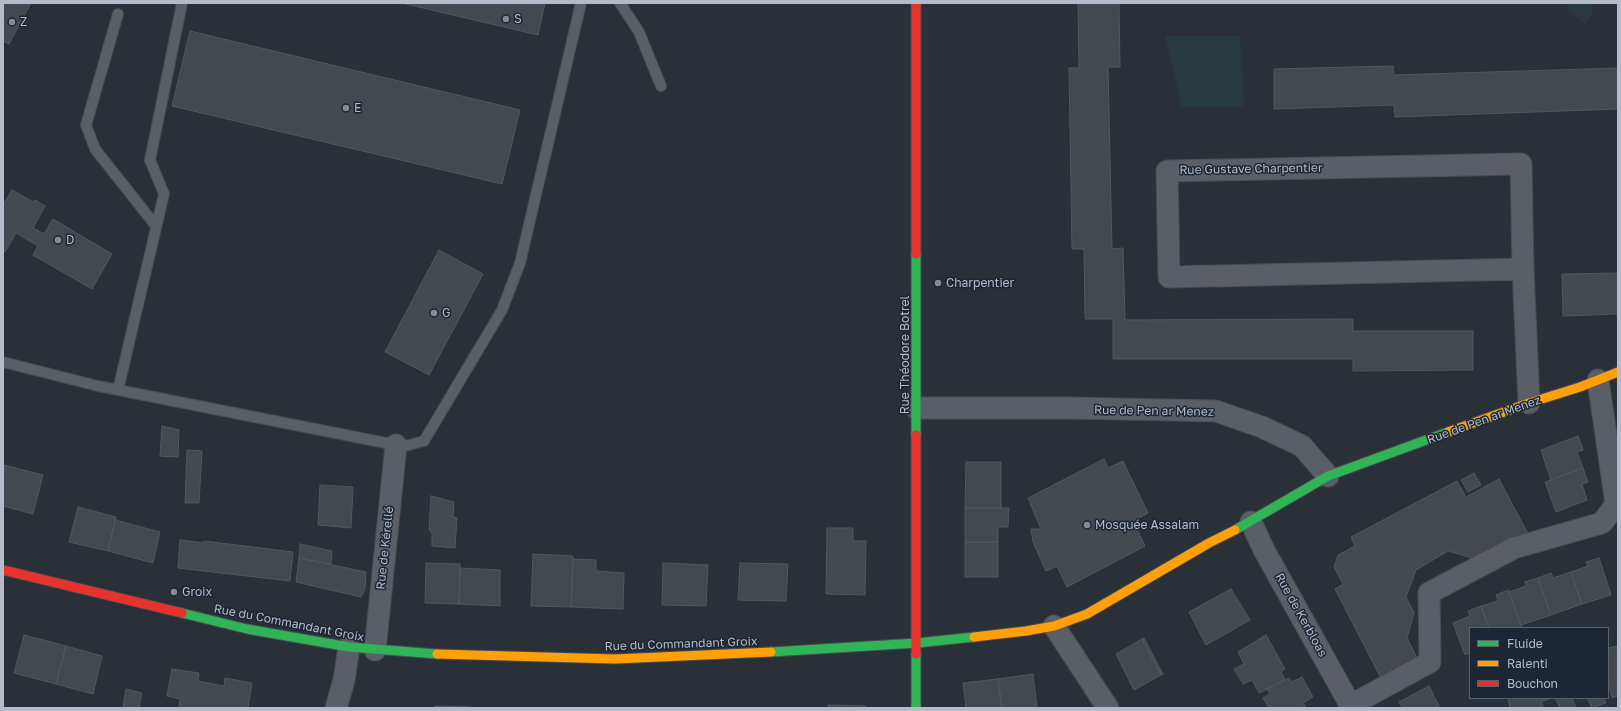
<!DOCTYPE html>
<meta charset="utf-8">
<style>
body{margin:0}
#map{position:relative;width:1621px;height:711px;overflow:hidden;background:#2a3038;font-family:"Golos Text",sans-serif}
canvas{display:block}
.frame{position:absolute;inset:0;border:4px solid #b4bcc9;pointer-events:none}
.legend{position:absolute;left:1469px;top:627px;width:140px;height:72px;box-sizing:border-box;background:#1d2633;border:1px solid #59626f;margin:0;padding:5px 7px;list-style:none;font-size:12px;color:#b4bcc9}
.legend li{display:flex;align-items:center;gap:8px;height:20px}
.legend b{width:20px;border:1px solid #59626f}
</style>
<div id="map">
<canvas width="1621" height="711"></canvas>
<div class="frame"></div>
<ul class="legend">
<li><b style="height:5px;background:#30b455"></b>Fluide</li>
<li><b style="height:5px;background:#ff9f0a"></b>Ralenti</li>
<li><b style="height:5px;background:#e5322d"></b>Bouchon</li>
</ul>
</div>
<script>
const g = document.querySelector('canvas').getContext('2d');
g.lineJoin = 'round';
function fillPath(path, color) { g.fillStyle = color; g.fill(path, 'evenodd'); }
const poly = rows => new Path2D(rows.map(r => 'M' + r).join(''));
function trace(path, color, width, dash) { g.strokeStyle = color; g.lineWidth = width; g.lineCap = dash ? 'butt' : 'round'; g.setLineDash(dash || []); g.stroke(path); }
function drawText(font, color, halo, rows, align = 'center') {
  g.font = font + ' "Golos Text",sans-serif'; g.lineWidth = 3; g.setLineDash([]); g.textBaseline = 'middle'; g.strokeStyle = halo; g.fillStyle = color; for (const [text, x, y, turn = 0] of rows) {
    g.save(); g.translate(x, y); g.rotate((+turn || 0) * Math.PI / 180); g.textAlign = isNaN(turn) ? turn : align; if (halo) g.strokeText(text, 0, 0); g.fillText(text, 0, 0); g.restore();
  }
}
const green = poly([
 [1565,3,1592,3,1592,15,1585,24,1571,12],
 [1165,36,1240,36,1244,107,1182,107]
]);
const building = poly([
 [3,3,31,3,9,44,3,41,3,3],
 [402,3,545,3,538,35,402,3],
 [1078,3,1119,3,1120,67,1108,67,1112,249,1123,248,1125,320,1353,319,1353,331,1473,331,1473,370,1353,371,1353,359,1113,359,1113,319,1085,319,1084,249,1072,249,1069,68,1079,68,1078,3],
 [190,31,520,110,502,184,172,106,190,31],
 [1393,66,1394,75,1618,68,1618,109,1395,117,1394,105,1274,109,1274,69,1393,66],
 [12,190,33,202,35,200,45,206,33,228,44,234,53,219,112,254,92,289,33,255,38,246,16,233,5,252,3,251,3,205,12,190],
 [439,250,483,274,429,375,385,352,439,250],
 [1618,273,1618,314,1563,316,1562,274,1618,273],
 [162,426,179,430,178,457,160,456,162,426],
 [1578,436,1583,450,1577,452,1583,468,1551,480,1541,450,1578,436],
 [187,450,202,451,199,503,185,503,187,450],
 [1104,459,1108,468,1123,461,1148,513,1133,521,1145,546,1067,587,1057,566,1046,571,1033,542,1031,529,1041,529,1028,498,1104,459],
 [966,462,1001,462,1001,508,965,508,966,462],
 [4,465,43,475,33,514,3,506,4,465],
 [1583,468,1588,482,1582,484,1587,500,1556,512,1545,482,1583,468],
 [1474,473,1481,485,1468,492,1461,480,1474,473],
 [1499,479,1527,532,1476,559,1448,551,1416,570,1406,597,1414,613,1407,638,1417,658,1381,678,1335,589,1343,584,1334,567,1338,555,1355,546,1351,537,1457,481,1466,497,1499,479],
 [320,485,353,487,351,528,318,525,320,485],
 [431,496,454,502,453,517,457,518,455,548,432,546,432,533,429,530,431,496],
 [78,507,116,517,108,551,69,542,78,507],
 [965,508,1009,508,1008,527,998,527,998,542,965,542,965,508],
 [115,520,160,532,153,563,108,551,115,520],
 [827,528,853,528,853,541,866,541,865,595,826,594,827,528],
 [180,540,204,543,204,541,293,552,290,581,178,568,180,540],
 [965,542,998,542,998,577,965,577,965,542],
 [300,544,332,551,331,564,299,558,300,544],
 [533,554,573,556,571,607,531,606,533,554],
 [299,558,366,572,365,589,361,597,296,582,299,558],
 [1599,558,1611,595,1582,604,1571,572,1588,566,1586,562,1599,558],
 [573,559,596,560,596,571,624,573,623,609,571,607,573,559],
 [426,563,460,564,459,604,425,603,426,563],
 [663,563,708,565,706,606,662,605,663,563],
 [740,563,788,564,786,601,738,600,740,563],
 [460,568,500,570,500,606,459,604,460,568],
 [1571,572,1582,604,1551,615,1538,578,1551,573,1553,578,1571,572],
 [1538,578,1551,615,1521,625,1509,592,1526,586,1525,582,1538,578],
 [1231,589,1250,620,1206,645,1189,612,1231,589],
 [1508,590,1522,628,1489,628,1481,606,1498,601,1496,595,1508,590],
 [1481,606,1489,628,1470,628,1470,653,1465,655,1453,623,1470,616,1468,611,1481,606],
 [24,635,66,646,56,684,14,673,24,635],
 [1266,635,1285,669,1281,672,1285,680,1259,693,1252,680,1243,684,1234,669,1244,664,1238,652,1266,635],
 [1144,638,1163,674,1161,675,1142,639,1144,638],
 [1142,639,1161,675,1134,690,1116,654,1142,639],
 [66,646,102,656,93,694,56,684,66,646],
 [1618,646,1618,696,1612,698,1608,683,1608,648,1618,646],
 [172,669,199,673,198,681,224,686,225,678,252,683,248,708,179,708,180,699,167,696,172,669],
 [1033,674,1037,708,1002,708,998,679,1033,674],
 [1302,677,1313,697,1303,703,1306,708,1269,708,1263,698,1270,694,1267,689,1289,678,1292,682,1302,677],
 [998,679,1002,708,966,708,963,683,998,679],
 [1429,686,1440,708,1403,708,1399,702,1429,686],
 [126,689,142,693,139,708,123,708,126,689],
 [1508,698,1551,698,1541,702,1544,708,1510,708,1508,698],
 [1555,698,1572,698,1576,708,1560,708,1555,698],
 [1587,698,1604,698,1606,703,1592,708,1587,698],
 [828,705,865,706,865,708,828,708,828,705],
 [435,706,471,707,471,708,435,708,435,706]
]);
const lane = poly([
 [620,3,639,32,661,86],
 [118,14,86,125,95,149,156,226],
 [3,362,98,386,396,445,405,446,424,441,502,310,520,263,581,3],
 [118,390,164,194,150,160,182,3]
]);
const street = poly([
 [1523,269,1521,164,1167,171,1169,277,1523,269,1529,403],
 [916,408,1071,408,1216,411,1262,427,1302,446,1328,476],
 [1251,522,1264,550,1352,708],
 [1054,626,1108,708],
 [375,650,396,445],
 [1351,705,1430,662,1429,593,1514,548,1602,523,1616,504,1598,380],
 [336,708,344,680,349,647]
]);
const fast = poly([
 [916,254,916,435],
 [1235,530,1328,476,1448,432],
 [182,613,247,629,349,647,437,654],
 [771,652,917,643,974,637],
 [916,654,916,708]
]);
const slow = poly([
 [1448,432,1529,403,1580,387,1618,372],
 [974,637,1026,631,1054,626,1087,614,1209,543,1235,530],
 [437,654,615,659,771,652]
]);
const jam = poly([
 [916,3,916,254],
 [916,435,916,654],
 [3,570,182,613]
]);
const markers = [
 [506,19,4,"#848b96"],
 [12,22,4,"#848b96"],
 [346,108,4,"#848b96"],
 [58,240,4,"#848b96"],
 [938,283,4,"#848b96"],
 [434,313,4,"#848b96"],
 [1087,525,4,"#848b96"],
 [174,592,4,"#848b96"]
];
const poiNames = [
 ["S",514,19],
 ["Z",20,22],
 ["E",354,108],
 ["D",66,240],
 ["Charpentier",946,283],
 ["G",442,313],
 ["Mosquée Assalam",1095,525],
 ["Groix",182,592]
];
const streetNames = [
 ["Rue Gustave Charpentier",1251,169,-1],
 ["Rue Théodore Botrel",905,355,-90],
 ["Rue de Pen ar Menez",1154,411,1],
 ["Rue de Pen ar Menez",1484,420,-20],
 ["Rue de Kérellé",385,548,-84],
 ["Rue de Kerbloas",1301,615,61],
 ["Rue du Commandant Groix",289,623,11],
 ["Rue du Commandant Groix",681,644,-2]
];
fillPath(green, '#273a3e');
fillPath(building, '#444950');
trace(building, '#52575f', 1);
trace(lane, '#484c53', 12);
trace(street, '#484c53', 23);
trace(fast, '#484c53', 11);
trace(slow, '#484c53', 11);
trace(jam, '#484c53', 11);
trace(lane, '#5a5e66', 10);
trace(street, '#5a5e66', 21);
trace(fast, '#30b455', 9);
trace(slow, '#ff9f0a', 9);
trace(jam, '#e5322d', 9);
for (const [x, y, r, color] of markers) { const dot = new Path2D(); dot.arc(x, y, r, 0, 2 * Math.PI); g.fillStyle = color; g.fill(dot); trace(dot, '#1d2633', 1.5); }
drawText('12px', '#b4bcc9', '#1d2633', poiNames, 'left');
drawText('12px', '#b4bcc9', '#1d2633', streetNames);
</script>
